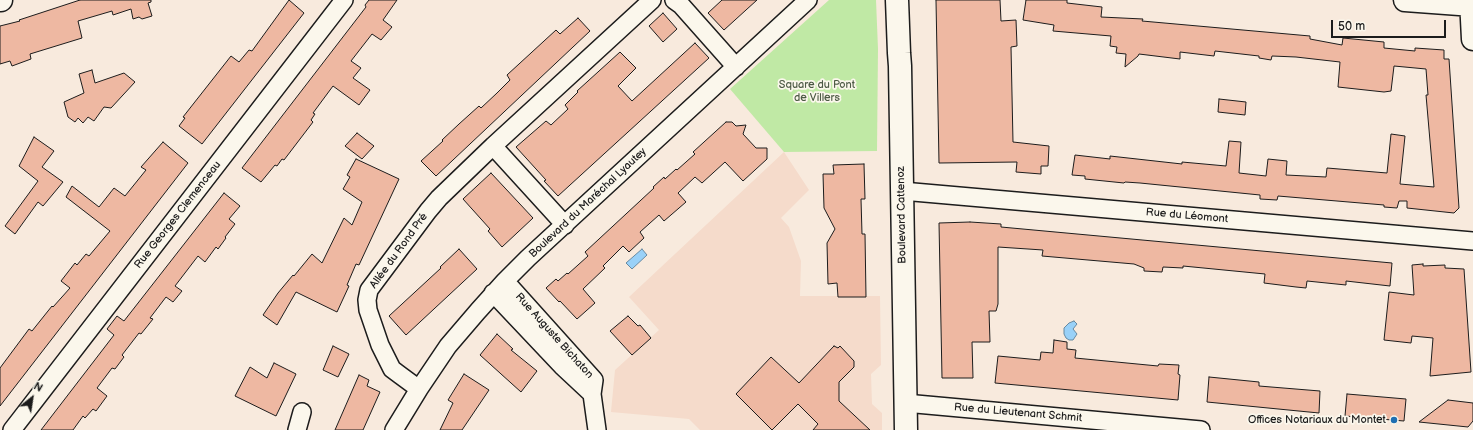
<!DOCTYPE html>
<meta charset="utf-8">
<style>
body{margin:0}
#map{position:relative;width:1473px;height:430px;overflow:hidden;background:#f8eadd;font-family:"Balsamiq Sans",sans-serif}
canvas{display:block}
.north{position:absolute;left:12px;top:378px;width:40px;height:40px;-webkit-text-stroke:3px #fbf7ec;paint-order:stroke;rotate:30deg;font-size:11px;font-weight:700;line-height:16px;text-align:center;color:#1c1c1c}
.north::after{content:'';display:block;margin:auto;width:14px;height:18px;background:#1c1c1c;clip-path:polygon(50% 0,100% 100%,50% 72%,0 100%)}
.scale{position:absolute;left:1331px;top:20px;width:115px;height:18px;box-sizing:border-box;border:2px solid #1c1c1c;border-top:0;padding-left:5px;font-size:12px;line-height:14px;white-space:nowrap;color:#1c1c1c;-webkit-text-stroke:3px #fbf7ec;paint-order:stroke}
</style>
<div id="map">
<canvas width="1473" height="430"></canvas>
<div class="north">N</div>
<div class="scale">50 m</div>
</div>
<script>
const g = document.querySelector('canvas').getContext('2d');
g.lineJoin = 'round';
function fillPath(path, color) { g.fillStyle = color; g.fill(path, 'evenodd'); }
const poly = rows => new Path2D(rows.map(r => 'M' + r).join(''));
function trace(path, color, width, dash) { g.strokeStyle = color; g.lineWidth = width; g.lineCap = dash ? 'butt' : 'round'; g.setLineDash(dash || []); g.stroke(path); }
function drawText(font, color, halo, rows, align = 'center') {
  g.font = font + ' "Balsamiq Sans",sans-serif'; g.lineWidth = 3.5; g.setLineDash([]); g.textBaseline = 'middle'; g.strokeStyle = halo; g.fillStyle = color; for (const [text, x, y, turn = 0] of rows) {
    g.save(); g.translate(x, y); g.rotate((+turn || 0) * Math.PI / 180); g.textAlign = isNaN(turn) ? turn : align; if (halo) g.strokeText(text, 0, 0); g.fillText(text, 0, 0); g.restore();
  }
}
const built = poly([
 [784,152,809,190,781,218,789,227,801,261,800,296,880,296,881,365,871,374,872,404,882,413,882,430,700,430,689,419,611,412,615,370,659,330,629,297]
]);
const green = poly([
 [829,0,876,0,878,49,877,151,784,152,730,89]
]);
const water = poly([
 [642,249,647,255,632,269,626,263,642,249],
 [1074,321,1077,324,1073,329,1077,334,1073,340,1069,340,1066,338,1064,334,1064,328,1069,323,1074,321]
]);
const building = poly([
 [80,0,151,0,151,2,148,3,152,16,142,19,139,17,133,19,131,9,113,15,112,11,78,21,82,38,30,54,31,59,12,66,10,61,0,64,0,26,20,21,19,20,80,0],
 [289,0,304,13,202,144,179,126,185,118,183,117,231,56,239,62,249,50,252,51,289,0],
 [369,0,397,0,383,20,392,27,381,40,372,34,351,61,361,68,353,78,370,90,359,105,333,86,313,113,315,114,311,120,313,122,284,160,282,159,277,166,275,165,261,182,242,168,366,7,365,5,369,0],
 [722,0,757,0,724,30,708,13,722,0],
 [936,0,1000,0,1001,21,1016,20,1017,46,1011,47,1013,142,1049,146,1048,166,1041,166,1041,174,1016,172,1017,162,939,163,936,0],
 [1026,0,1067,0,1067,3,1102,7,1101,17,1143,19,1142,21,1310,36,1310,39,1342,45,1343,38,1384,42,1384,48,1415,51,1415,48,1444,50,1444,59,1449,59,1459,208,1454,213,1407,208,1407,201,1399,201,1397,208,1384,207,1384,205,1278,196,1277,200,1260,199,1260,195,1140,183,1125,182,1124,183,1085,179,1085,176,1072,175,1075,155,1110,159,1110,156,1182,164,1182,162,1226,166,1229,141,1241,142,1239,173,1266,176,1268,159,1287,161,1286,175,1326,177,1327,168,1387,173,1391,134,1405,136,1400,184,1434,187,1426,95,1428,95,1426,69,1394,66,1391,91,1384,92,1338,87,1340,62,1296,57,1272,56,1271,60,1259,58,1259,56,1215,51,1214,56,1180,52,1180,59,1139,54,1138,56,1125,67,1126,54,1116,53,1117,47,1110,46,1111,36,1053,31,1054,25,1023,20,1026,0],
 [663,13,677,29,663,42,649,26,663,13],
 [578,18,590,31,436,176,421,161,443,141,442,140,459,124,479,106,481,108,497,93,510,80,507,75,556,30,560,34,578,18],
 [695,43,709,58,558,196,544,181,546,180,516,147,546,121,551,125,568,109,565,105,578,92,577,91,620,52,636,68,618,86,632,101,695,43],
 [92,70,95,83,124,73,135,82,111,108,104,107,94,121,88,117,83,123,78,118,75,122,68,117,64,102,84,93,79,74,92,70],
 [1219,99,1246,102,1245,115,1218,112,1219,99],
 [726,122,732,122,736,126,746,125,743,134,756,148,767,148,767,159,743,181,725,162,702,183,695,177,678,193,686,202,664,221,659,215,640,232,644,238,629,252,623,246,603,266,605,268,583,289,595,303,577,319,560,301,559,302,546,288,556,279,558,281,567,273,568,274,588,256,585,252,654,188,653,187,664,177,665,179,676,169,677,170,695,154,693,152,726,122],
 [357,133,374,146,362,159,345,146,357,133],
 [34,137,54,151,42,167,63,182,43,206,38,202,15,234,5,226,38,181,19,166,34,137],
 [163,142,188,163,0,406,0,368,29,329,32,331,52,306,53,307,70,288,61,281,75,263,77,265,86,254,89,256,110,231,66,197,72,186,99,207,114,188,125,196,146,170,141,167,163,142],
 [356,159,399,179,359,265,356,264,347,285,349,286,337,312,296,292,277,325,263,315,278,293,293,275,294,276,312,254,322,263,344,218,352,225,362,202,343,189,350,177,347,175,356,159],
 [864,164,865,199,861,199,862,234,865,234,866,297,838,297,837,283,828,284,827,243,835,229,824,208,823,174,834,174,833,165,864,164],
 [491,173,533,218,502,247,488,231,490,229,463,199,491,173],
 [224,193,240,206,229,219,235,224,225,237,226,238,218,249,216,247,205,262,198,256,175,286,182,291,173,302,166,297,150,318,153,319,141,334,139,333,122,355,124,357,115,369,112,368,97,388,107,396,96,411,93,409,85,418,83,416,73,430,41,430,114,335,107,329,117,316,124,321,224,193],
 [970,222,1001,224,1001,227,1392,263,1390,286,1346,281,1346,285,1307,281,1306,288,1296,287,1264,283,1265,274,1183,266,1183,268,1163,267,1162,272,1144,271,1144,268,1134,264,1042,256,1043,250,998,247,998,304,996,311,989,311,990,342,972,342,973,378,942,378,939,223,970,222],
 [459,249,477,269,406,335,389,316,441,268,440,267,459,249],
 [1423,264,1423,266,1445,265,1445,268,1464,269,1471,372,1430,376,1433,338,1412,336,1411,343,1384,340,1389,292,1414,295,1412,265,1423,264],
 [628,316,638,326,640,325,651,338,632,355,610,331,628,316],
 [497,334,513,349,511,350,537,371,521,392,480,355,497,334],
 [1054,340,1067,342,1067,349,1076,350,1075,358,1158,366,1159,364,1179,365,1178,374,1180,375,1178,400,995,383,998,356,1040,360,1041,352,1053,353,1054,340],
 [333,346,349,354,338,377,323,370,333,346],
 [834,346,838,348,840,346,854,361,854,367,839,382,839,401,870,430,813,430,818,424,798,404,772,430,736,394,771,357,799,383,834,346],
 [274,363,296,374,276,416,235,396,250,367,267,378,274,363],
 [464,374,489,390,462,430,440,430,453,403,448,400,464,374],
 [359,375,369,380,367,386,380,392,363,430,335,430,359,375],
 [1209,377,1259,382,1259,386,1320,391,1319,413,1207,402,1209,377],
 [1347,394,1406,399,1404,421,1345,416,1347,394],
 [1448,400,1473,403,1473,421,1468,427,1419,422,1448,400]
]);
const street = poly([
 [674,0,681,5,736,67],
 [493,146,565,225],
 [902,191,1473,241],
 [505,281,594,380,592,394,597,430],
 [493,293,562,366,592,394],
 [419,389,400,375,392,369,380,345,368,310,367,300,369,290,428,211,439,198,493,146,652,0],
 [905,403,1201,430],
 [12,430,344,0],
 [297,430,302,412],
 [394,430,419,389,448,346,478,311,505,281,528,258,808,0]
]);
const secondary = poly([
 [0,0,1,0],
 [897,0,899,53,900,66,906,430],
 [1405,0,1473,5],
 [1471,0,1473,39]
]);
const markers = [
 [1394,420,4,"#1f6fb2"]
];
const parkNames = [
 ["Square du Pont",817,85],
 ["de Villers",817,98]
];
const streetNames = [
 ["Boulevard du Maréchal Lyautey",588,203,-43],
 ["Rue Georges Clemenceau",178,215,-52],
 ["Boulevard Cattenoz",902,215,-91],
 ["Rue du Léomont",1187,216,5],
 ["Allée du Rond Pré",399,251,-54],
 ["Rue Auguste Bichaton",554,336,48],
 ["Rue du Lieutenant Schmit",1018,413,5]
];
const poiNames = [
 ["Offices Notariaux du Montet",1386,420]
];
fillPath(built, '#f5dbcb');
fillPath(green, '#c0e9a5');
fillPath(water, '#99d1f8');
trace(water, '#6789a0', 1);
fillPath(building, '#eeb8a2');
trace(building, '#1c1c1c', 1);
trace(street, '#1c1c1c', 20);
trace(secondary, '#1c1c1c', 25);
trace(street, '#fbf7ec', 17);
trace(secondary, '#fbf7ec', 22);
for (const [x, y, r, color] of markers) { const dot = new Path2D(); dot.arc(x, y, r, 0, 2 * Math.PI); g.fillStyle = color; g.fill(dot); trace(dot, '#fbf7ec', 1.5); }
drawText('11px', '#4d5a45', '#fbf7ec', parkNames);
drawText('11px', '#1c1c1c', '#fbf7ec', streetNames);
drawText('11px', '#1c1c1c', '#fbf7ec', poiNames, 'right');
</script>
